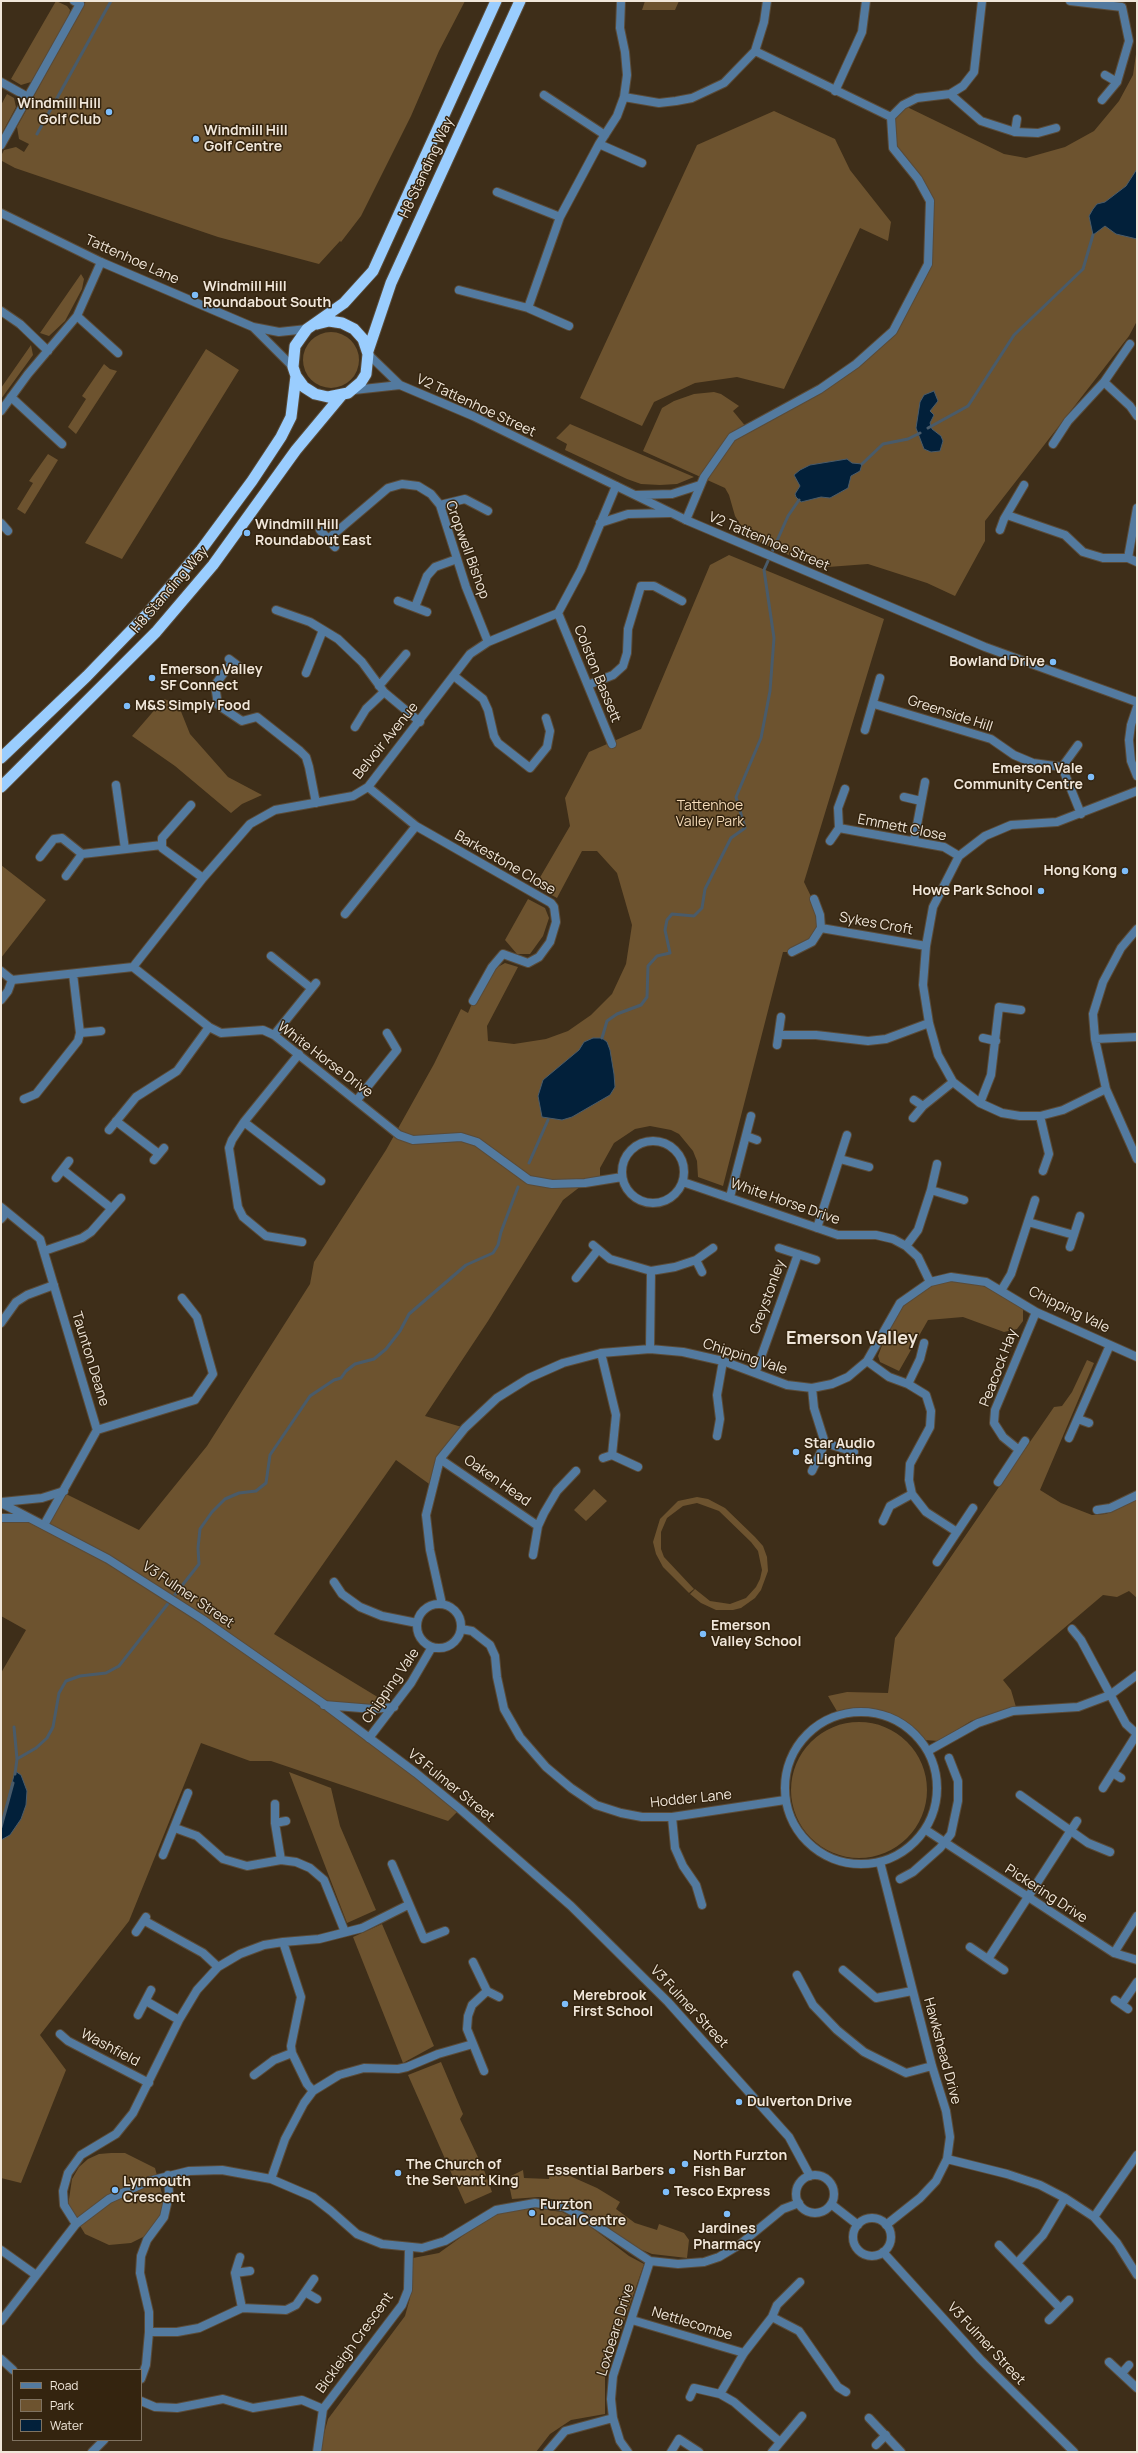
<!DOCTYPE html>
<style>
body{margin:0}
#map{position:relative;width:1138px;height:2453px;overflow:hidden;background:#3e2e19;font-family:Manrope,sans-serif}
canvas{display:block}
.frame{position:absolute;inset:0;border:2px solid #f0e6d9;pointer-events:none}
.legend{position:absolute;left:12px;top:2369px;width:130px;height:72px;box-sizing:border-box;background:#34240f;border:1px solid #7f7260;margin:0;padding:5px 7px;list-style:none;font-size:12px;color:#f0e6d9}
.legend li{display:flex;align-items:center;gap:8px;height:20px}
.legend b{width:20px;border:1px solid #7f7260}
</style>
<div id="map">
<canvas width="1138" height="2453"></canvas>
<div class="frame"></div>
<ul class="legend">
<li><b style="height:5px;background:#537a9f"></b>Road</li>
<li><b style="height:11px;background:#6d532f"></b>Park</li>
<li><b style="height:11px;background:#02203a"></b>Water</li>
</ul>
</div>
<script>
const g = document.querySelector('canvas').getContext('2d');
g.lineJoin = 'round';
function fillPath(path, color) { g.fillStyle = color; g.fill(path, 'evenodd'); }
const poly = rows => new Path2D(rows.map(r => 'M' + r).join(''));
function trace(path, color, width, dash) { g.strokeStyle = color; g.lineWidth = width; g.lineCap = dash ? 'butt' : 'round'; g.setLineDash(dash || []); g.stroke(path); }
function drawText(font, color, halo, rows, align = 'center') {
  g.font = font + ' Manrope,sans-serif'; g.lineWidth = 3; g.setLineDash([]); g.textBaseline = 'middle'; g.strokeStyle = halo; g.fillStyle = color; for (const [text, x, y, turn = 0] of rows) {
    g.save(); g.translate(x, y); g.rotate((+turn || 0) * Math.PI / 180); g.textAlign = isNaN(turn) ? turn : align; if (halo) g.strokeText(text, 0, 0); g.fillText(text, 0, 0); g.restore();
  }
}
const green = poly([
 [56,1,67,6,70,10,69,16,31,82,21,85,11,79],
 [86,1,465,1,439,51,411,116,361,216,341,242,340,241,319,264,218,237,15,168,2,161,1,156,4,150,16,147,24,152,29,144,19,139,17,127],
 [645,1,679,1,675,10,642,10],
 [1137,47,1137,321,1129,336,985,521,985,541,955,596,927,583,868,564,828,567,800,560,748,537,735,516,729,495,725,488,643,451,662,408,674,401,694,394,714,392,721,394,739,406,733,411,747,428,820,389,893,331,928,264,930,201,893,148,891,117,903,105,1004,154,1026,158,1065,147,1094,131,1119,101,1133,75],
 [7,94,14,98,16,107,1,135,1,105],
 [774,111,835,139,850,170,891,222,888,241,860,228,784,389,737,377,695,383,654,402,642,426,580,398,697,145],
 [81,274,84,279,82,289,65,321,49,336,40,333],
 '303 360a28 28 0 1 1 56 0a28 28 0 1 1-56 0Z',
 [31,345,33,355,1,399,1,388],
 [206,349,239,370,122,559,85,543],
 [104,364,110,369,117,371,76,434,68,427,86,399,82,396],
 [570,424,694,477,677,484,660,485,641,484,627,479,565,450,567,444,556,438],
 [48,454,58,460,25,514,17,509,33,483,29,481],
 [729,555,884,619,804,882,820,915,818,935,792,952,783,952,723,1186,698,1177,697,1161,693,1151,679,1134,671,1130,650,1126,635,1129,614,1143,600,1168,600,1181,585,1183,563,1200,488,1321,425,1416,465,1428,440,1459,432,1486,396,1460,274,1634,394,1707,325,1705,460,1809,448,1821,271,1761,250,1761,201,1743,129,1921,40,2035,66,2070,21,2183,1,2178,1,1673,26,1630,1,1616,1,1518,44,1525,66,1494,139,1530,207,1446,310,1284,314,1262,386,1150,434,1064,461,1009,468,1013,473,1001,496,968,505,963,518,967,487,1026,488,1041,514,1044,546,1039,568,1031,591,1015,612,994,626,964,632,925,617,873,597,851,582,851,557,898,535,886,570,826,565,798,589,752,641,729,710,565],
 [164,699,178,704,190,734,228,777,262,795,242,804,231,813,175,766,132,736],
 [1,865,46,900,1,958],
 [528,899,545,908,549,918,543,936,530,954,517,954,505,940],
 [957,1280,977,1283,1000,1294,1023,1309,1023,1321,1017,1329,1004,1332,963,1317,928,1320,899,1371,880,1362,878,1356,889,1327,897,1313,911,1297,934,1284],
 [1087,1360,1094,1363,1040,1490,1061,1503,1092,1515,1106,1514,1137,1499,1137,1598,1129,1591,1117,1597,1103,1595,1003,1680,1011,1690,1016,1707,971,1721,939,1741,924,1740,899,1718,883,1713,865,1710,838,1713,828,1696,847,1692,888,1693,895,1638,1054,1407,1062,1406,1072,1392],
 [594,1489,607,1501,586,1521,574,1510],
 [697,1497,708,1499,725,1508,755,1537,763,1546,767,1557,768,1571,761,1590,755,1598,741,1608,733,1610,716,1610,701,1603,690,1594,695,1589,710,1601,730,1604,746,1598,756,1587,760,1579,762,1570,758,1551,751,1542,719,1511,697,1503,683,1506,667,1518,661,1532,661,1549,664,1557,694,1589,689,1593,663,1567,656,1554,653,1542,660,1519,678,1501],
 '791 1790a68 68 0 1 1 136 0a68 68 0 1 1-136 0Z',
 [289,1772,331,1788,340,1826,376,1910,347,1923],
 [382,1924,434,2046,403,2063,353,1937],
 [441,2062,463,2114,460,2119,484,2170,492,2192,465,2204,408,2075],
 [111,2153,125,2153,155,2168,164,2201,159,2219,145,2236,131,2243,109,2245,85,2234,68,2206,72,2179,79,2167,88,2159,99,2154],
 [523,2170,524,2178,549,2179,550,2171,570,2176,597,2188,620,2202,616,2209,635,2223,657,2230,659,2224,684,2233,689,2240,687,2258,652,2254,630,2245,607,2226,564,2201,539,2197,512,2199,509,2184,511,2176],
 [534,2208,562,2212,587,2224,629,2256,644,2264,605,2376,605,2414,571,2420,550,2434,536,2452,321,2452,322,2441,328,2419,405,2316,410,2298,413,2258,439,2253,490,2216,504,2211]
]);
const water = poly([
 [1137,169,1137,239,1116,234,1105,226,1093,235,1089,216,1093,209,1097,204,1105,202,1126,186,1137,169],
 [934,391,938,401,930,411,934,415,930,423,932,429,941,436,943,441,940,451,931,452,924,449,916,428,920,402,924,395,934,391],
 [847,459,852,463,862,464,860,471,851,476,848,488,830,498,821,497,801,502,796,497,795,494,800,486,794,475,800,470,810,465,847,459],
 [593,1038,602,1038,607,1042,610,1050,614,1074,615,1087,610,1095,572,1117,562,1120,542,1117,538,1096,543,1080,579,1050,584,1042,593,1038],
 [15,1771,21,1775,27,1791,26,1805,21,1819,10,1835,1,1840,1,1827,15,1771]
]);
const stream = poly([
 [37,134,111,1],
 [928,428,968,406,1014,335,1083,269,1093,235],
 [862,464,883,444,908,439,920,433],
 [602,1038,607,1021,617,1014,641,1005,647,997,648,966,657,956,670,953,665,930,667,920,672,914,694,916,702,908,705,889,731,838,745,828,736,797,761,738,770,691,774,638,764,570,788,516,799,500],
 [529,1163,548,1120],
 [14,1727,17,1759],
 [15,1774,17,1759,36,1748,47,1738,53,1727,59,1693,66,1681,80,1676,106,1673,119,1666,199,1564,198,1548,200,1529,212,1512,225,1499,239,1493,256,1491,266,1483,270,1455,310,1396,334,1380,341,1378,346,1371,355,1364,374,1359,386,1349,400,1331,409,1314,466,1265,493,1253,498,1245,501,1232,518,1187],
 [1,1827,13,1783]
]);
const minor = poly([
 [1070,1,1122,7,1129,41,1117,82,1102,100],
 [755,51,891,117],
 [1105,75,1117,82],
 [1,82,28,97],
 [835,91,862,32,866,1],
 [950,94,981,121,1015,132,1038,133,1056,128],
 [544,95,605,135],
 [624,97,659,103,676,101,692,98,724,83,755,51,764,22,767,1],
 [1015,132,1017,119],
 [599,144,642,163],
 [1,145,80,4,74,1],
 [497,192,560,217],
 [459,290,528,308,560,217,599,144,617,116,624,97,627,75,625,52,620,28,621,1],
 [528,308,569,326],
 [1,311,20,324,48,351],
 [77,316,118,353],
 [1104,382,1130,406,1137,416],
 [11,397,62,444],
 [1,411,28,374,77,316,101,262],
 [1053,444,1068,421,1104,382,1130,344],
 [440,505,465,499,488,511],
 [1007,515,1065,535,1083,552,1103,558,1128,558,1137,562],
 [686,520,704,477,732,437,820,389,856,364,893,331,928,264,930,201,918,179,893,148,891,117,903,105,917,98,950,94,963,86,974,72,982,1],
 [1,523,8,531],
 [320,530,335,547],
 [1000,530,1004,519,1024,485],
 [328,539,388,488,402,484,418,486,431,494,440,505,466,587,488,642],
 [1128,558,1137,508],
 [398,601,427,612],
 [415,607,427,576,435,567,457,559],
 [276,610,310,622,338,639,362,662,384,692,420,722],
 [558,613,612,744],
 [229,659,241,668],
 [232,662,215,685,218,705,242,721,257,717,300,751,306,757,309,767,316,803],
 [306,673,323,630],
 [454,676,483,699,488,710,494,736,498,743,530,768,547,747,550,731,546,718],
 [588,685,613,675,623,666,627,653,628,629,641,586,654,586,682,601],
 [379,686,406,654],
 [874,704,991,739,1014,755,1033,763,1062,767,1081,814],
 [1137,707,1131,725,1129,740,1131,761,1137,776],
 [355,727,366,709,384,692],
 [865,730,880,678],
 [1062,767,1078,745],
 [116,785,125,849],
 [368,787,416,826,551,903,554,907,556,922,550,942,539,957,528,963,503,954,492,967,473,1001],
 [904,797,921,801],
 [839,828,944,847,959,856],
 [830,841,839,828,838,808,845,789],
 [914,841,925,782],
 [162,845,162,838,191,805],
 [40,857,54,839,62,838,82,854,162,845,162,848,203,878],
 [66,876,82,854],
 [345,914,416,826],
 [821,928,926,946],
 [1137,929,1121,948,1103,982,1093,1014,1095,1039,1106,1089,1137,1159],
 [792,952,812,942,821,928,820,915,814,899],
 [271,956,311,988],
 [133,967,203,878,250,824,275,810,353,796,368,787,470,654,488,642,558,613,581,570,616,486],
 [1,971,12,980],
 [12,980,133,967,209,1027,221,1033,263,1030,274,1035,399,1135,413,1140,461,1137,477,1142,529,1180,552,1184,585,1183,622,1177],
 [1,1000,8,991,12,980],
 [80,1033,101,1031],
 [274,1035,316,983],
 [779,1035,816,1035,868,1041,886,1039,929,1023],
 [983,1038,996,1041],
 [1095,1039,1137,1037],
 [777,1045,781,1017],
 [299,1054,244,1122,232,1140,229,1148,238,1207,243,1217,266,1236,302,1242],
 [1106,1089,1063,1110,1040,1116,1020,1116,1002,1113,980,1103,953,1082,938,1055,929,1023,923,985,926,946,933,907,959,856,985,836,1011,825,1057,822,1137,791],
 [24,1099,36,1094,78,1041,80,1033,73,974],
 [357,1100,397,1050,387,1033],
 [914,1100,923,1106],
 [980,1103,991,1075,999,1007,1021,1010],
 [1040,1116,1049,1154,1043,1171],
 [913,1118,923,1106,953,1082],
 [116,1121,159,1154],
 [244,1122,321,1181],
 [109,1130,136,1097,177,1071,209,1027],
 [746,1136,757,1140],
 '622 1172a31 31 0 1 1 62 0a31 31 0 1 1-62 0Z',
 [840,1159,869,1167],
 [154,1160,164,1148],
 [63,1170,111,1208],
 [56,1178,69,1161],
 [683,1182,838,1235,876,1235,893,1239,906,1246,918,1257,930,1282],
 [931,1190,964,1200],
 [730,1197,751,1116],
 [1,1207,40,1239,97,1430,44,1525],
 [1,1219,7,1212],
 [1028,1222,1074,1235],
 [817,1228,847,1135],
 [593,1245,610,1259,651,1271,675,1267,696,1260,713,1248],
 [906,1246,918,1230,931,1190,937,1164],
 [1070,1247,1080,1216],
 [779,1248,816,1260],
 [44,1251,82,1238,91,1232,121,1198],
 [696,1260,702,1272],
 [576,1278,597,1251],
 [1002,1289,1011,1274,1035,1200],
 [1,1323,16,1302,27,1295,54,1285],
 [650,1349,651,1271],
 [601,1353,616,1415,612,1455],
 [867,1361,889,1377,908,1384,926,1395,931,1411,930,1427,910,1464,909,1480,912,1494,926,1512,957,1532],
 [756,1371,798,1254],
 [908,1384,920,1359,924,1343],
 [812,1388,814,1408,825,1443,854,1452],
 [1078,1419,1089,1423],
 [97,1430,195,1400,213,1374,197,1317,182,1298],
 [717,1436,720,1419,717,1395,723,1361],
 [1069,1438,1110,1345],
 [1019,1450,1003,1437,994,1423,995,1410,1036,1312],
 [603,1458,612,1455,638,1467],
 [440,1459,538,1526],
 [812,1471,825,1443],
 [998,1482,1025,1441],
 [1097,1510,1110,1508,1137,1495],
 [883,1521,890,1506,912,1494],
 [533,1555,538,1526,544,1513,557,1491,576,1471],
 [937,1562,973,1508],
 [334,1582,342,1594,360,1607,382,1616,417,1623],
 '417 1626a22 22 0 1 1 44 0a22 22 0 1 1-44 0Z',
 [442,1604,430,1550,426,1515,440,1459,465,1428,497,1398,529,1378,563,1363,601,1353,650,1349,683,1352,723,1361,787,1385,812,1388,832,1384,848,1377,867,1361,900,1303,930,1282,951,1277,986,1282,1036,1312,1137,1357],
 [461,1629,472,1631,490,1645,495,1656,497,1677,504,1709,520,1737,546,1767,571,1788,596,1805,621,1813,642,1817,672,1817,785,1800],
 [1072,1629,1081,1640,1126,1724,1137,1734,1103,1788],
 '785 1788a76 76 0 1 1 152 0a76 76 0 1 1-152 0Z',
 [369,1738,411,1683,432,1647],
 [928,1751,978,1723,1013,1711,1078,1707,1110,1695,1137,1675],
 [1113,1773,1121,1778],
 [1020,1795,1088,1843,1110,1852],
 [275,1804,275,1823,281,1860],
 [672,1817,675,1848,683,1866,696,1885,702,1905],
 [275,1823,286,1821],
 [175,1828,197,1836,223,1859,247,1866,281,1860,296,1862,310,1868,324,1880,345,1932],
 [926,1830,1114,1953,1137,1960],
 [163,1855,188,1793],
 [880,1862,932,2066,946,2111,950,2137,947,2159,936,2181,920,2198,886,2225],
 [392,1864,424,1939,445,1931],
 [900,1879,913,1872,940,1848,951,1834,958,1801,958,1781,949,1758],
 [145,1921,203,1953,218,1967],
 [136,1932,146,1917],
 [283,1942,319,1939,362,1928,408,1905],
 [970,1947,1004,1970],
 [1114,1953,1137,1916],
 [988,1959,1077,1821],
 [473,1962,487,1991,499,1997],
 [843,1970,876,1998,912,1991],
 [797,1975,813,2005,837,2030,864,2052,906,2073,932,2066],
 [1115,2000,1128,2009],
 [146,2001,179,2020],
 [1122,2004,1137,1982],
 [138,2015,151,1990],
 [60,2034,68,2041,149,2083],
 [484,2071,467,2029,468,2016,472,2005,487,1991],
 [254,2075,274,2060,292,2053],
 [313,2091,339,2075,364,2068,398,2069,407,2067,438,2054,473,2044],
 [947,2159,1007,2174,1040,2185,1065,2198,1094,2217,1117,2243,1137,2275],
 [1094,2217,1137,2155],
 [76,2224,64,2205,63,2191,68,2173,81,2155,116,2134,133,2113,179,2020,197,1990,218,1967,240,1954,264,1945,283,1942,301,1997,291,2046,292,2053,307,2084,313,2091,304,2103,285,2139,271,2179],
 [999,2245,1060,2308],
 [1,2250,36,2275],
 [240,2257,235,2273,242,2308],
 [1017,2263,1043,2235,1065,2198],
 [235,2273,250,2271],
 [305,2292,317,2299],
 [772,2317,799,2331,838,2387,846,2392],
 [632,2320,744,2353],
 [1049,2320,1069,2300],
 [1,2321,76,2224,109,2199,149,2181,189,2171,222,2170,271,2179,313,2197,331,2211,357,2234,382,2244,422,2248,445,2241,496,2210,535,2203,564,2207,587,2219,650,2261,678,2264,704,2262,719,2257,739,2245,783,2209,799,2203],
 [149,2332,177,2332,199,2328,242,2308,286,2310,296,2305,314,2279],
 [1,2359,13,2370],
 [1109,2362,1137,2388],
 [1122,2373,1129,2365],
 [141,2379,146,2365,149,2332,149,2312,140,2273,141,2256,147,2240,164,2217,169,2195,168,2175],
 [720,2394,744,2353,772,2317,777,2305,800,2282],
 [690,2397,694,2388,720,2394,734,2402,780,2442],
 [141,2401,155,2407,177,2408,223,2399,253,2408,302,2400,323,2409],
 [869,2418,901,2452],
 [876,2445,886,2435],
 [92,2452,104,2440],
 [317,2452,323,2409,402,2305,408,2290,409,2248],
 [547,2452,565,2431,613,2418],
 [628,2452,620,2441,613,2418,611,2399,613,2376,650,2261],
 [671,2452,679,2439,699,2452],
 [772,2452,802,2416]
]);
const tertiary = poly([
 [1,213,101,262,253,327,279,332,307,329],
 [253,327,293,367],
 [368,354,400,385,473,416,686,520,985,647,1137,702],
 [354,390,400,385],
 [636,495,672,494,700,485],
 [600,523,628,514,670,513],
 [2,1502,42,1498,64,1491],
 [1,1503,108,1559,202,1619,324,1704,416,1773,460,1809,571,1906,668,2002,789,2137,810,2176],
 [1,1518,29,1518],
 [324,1705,373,1709,394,1707],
 '796 2194a19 19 0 1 1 38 0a19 19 0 1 1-38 0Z',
 [831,2204,858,2225],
 '853 2237a19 19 0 1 1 38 0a19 19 0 1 1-38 0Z',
 [883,2252,980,2359,1074,2452]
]);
const trunk = poly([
 [317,324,329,321,342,323,354,329,363,339,368,354,366,374,361,382,348,393,328,397,315,394,304,387,296,376,293,367,295,346,307,329,344,303,373,271,496,1],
 [368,351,391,283,520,1],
 [1,758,87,676,147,614,201,550,252,481,281,437,291,417,296,376],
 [1,787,156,632,213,565,296,450,341,396]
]);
const markers = [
 [109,112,4,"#7ebdf9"],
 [196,139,4,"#7ebdf9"],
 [195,295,4,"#7ebdf9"],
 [247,533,4,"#7ebdf9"],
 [1053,662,4,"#7ebdf9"],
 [152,678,4,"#7ebdf9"],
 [127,706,4,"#7ebdf9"],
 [1091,777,4,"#7ebdf9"],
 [1125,871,4,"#7ebdf9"],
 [1041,891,4,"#7ebdf9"],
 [796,1452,4,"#7ebdf9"],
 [703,1634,4,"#7ebdf9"],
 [565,2004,4,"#7ebdf9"],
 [739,2102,4,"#7ebdf9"],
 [685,2164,4,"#7ebdf9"],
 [672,2171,4,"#7ebdf9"],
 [398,2173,4,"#7ebdf9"],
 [115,2190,4,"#7ebdf9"],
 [666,2192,4,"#7ebdf9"],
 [532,2213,4,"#7ebdf9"],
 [727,2214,4,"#7ebdf9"]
];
const poiNames = [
 ["Windmill Hill",101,104,"right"],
 ["Golf Club",101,120,"right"],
 ["Windmill Hill",204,131],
 ["Golf Centre",204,147],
 ["Windmill Hill",203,287],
 ["Roundabout South",203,303],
 ["Windmill Hill",255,525],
 ["Roundabout East",255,541],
 ["Bowland Drive",1045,662,"right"],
 ["Emerson Valley",160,670],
 ["SF Connect",160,686],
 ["M&S Simply Food",135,706],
 ["Emerson Vale",1083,769,"right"],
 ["Community Centre",1083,785,"right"],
 ["Hong Kong",1117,871,"right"],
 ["Howe Park School",1033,891,"right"],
 ["Star Audio",804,1444],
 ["& Lighting",804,1460],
 ["Emerson",711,1626],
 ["Valley School",711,1642],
 ["Merebrook",573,1996],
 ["First School",573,2012],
 ["Dulverton Drive",747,2102],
 ["North Furzton",693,2156],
 ["Fish Bar",693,2172],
 ["The Church of",406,2165],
 ["the Servant King",406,2181],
 ["Essential Barbers",664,2171,"right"],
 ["Lynmouth",123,2182],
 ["Crescent",123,2198],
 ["Tesco Express",674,2192],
 ["Furzton",540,2205],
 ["Local Centre",540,2221],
 ["Jardines",727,2229,"center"],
 ["Pharmacy",727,2245,"center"]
];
const streetNames = [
 ["H8 Standing Way",427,168,-65],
 ["Tattenhoe Lane",132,260,24],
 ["V2 Tattenhoe Street",476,406,25],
 ["V2 Tattenhoe Street",769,542,23],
 ["Cropwell Bishop",467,550,70],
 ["H8 Standing Way",170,590,-49],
 ["Colston Bassett",597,674,68],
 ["Greenside Hill",950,714,18],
 ["Belvoir Avenue",386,741,-51],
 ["Emmett Close",902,828,11],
 ["Barkestone Close",505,863,30],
 ["Sykes Croft",876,924,10],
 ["White Horse Drive",325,1060,37],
 ["White Horse Drive",785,1202,19],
 ["Greystonley",768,1297,-70],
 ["Chipping Vale",1069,1310,26],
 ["Chipping Vale",745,1357,18],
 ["Taunton Deane",90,1359,73],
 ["Peacock Hay",999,1368,-69],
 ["Oaken Head",497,1481,35],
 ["V3 Fulmer Street",188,1595,34],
 ["Chipping Vale",391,1686,-55],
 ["V3 Fulmer Street",451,1786,39],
 ["Hodder Lane",691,1799,-6],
 ["Pickering Drive",1046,1894,33],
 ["V3 Fulmer Street",689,2007,47],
 ["Washfield",110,2048,28],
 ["Hawkshead Drive",942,2051,75],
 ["Nettlecombe",692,2324,17],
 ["Loxbeare Drive",616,2330,-73],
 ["Bickleigh Crescent",355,2343,-54],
 ["V3 Fulmer Street",986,2344,47]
];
const parkNames = [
 ["Tattenhoe",710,806],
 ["Valley Park",710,822]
];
const districtNames = [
 ["Emerson Valley",852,1339]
];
fillPath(green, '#6d532f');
fillPath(water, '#02203a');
trace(water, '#495b6a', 1);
trace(stream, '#495b6a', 3);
trace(minor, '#5a4b38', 10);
trace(tertiary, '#5a4b38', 10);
trace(trunk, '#5a4b38', 13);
trace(minor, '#537a9f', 8);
trace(tertiary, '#537a9f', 8);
trace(trunk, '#9acdfe', 11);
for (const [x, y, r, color] of markers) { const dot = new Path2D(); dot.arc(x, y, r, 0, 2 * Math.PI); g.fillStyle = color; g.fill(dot); trace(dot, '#34240f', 1.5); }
drawText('bold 14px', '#f0e6d9', '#34240f', poiNames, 'left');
drawText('14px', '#f0e6d9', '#34240f', streetNames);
drawText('14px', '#f5dbb9', '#34240f', parkNames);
drawText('bold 18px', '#f0e6d9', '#34240f', districtNames);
</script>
